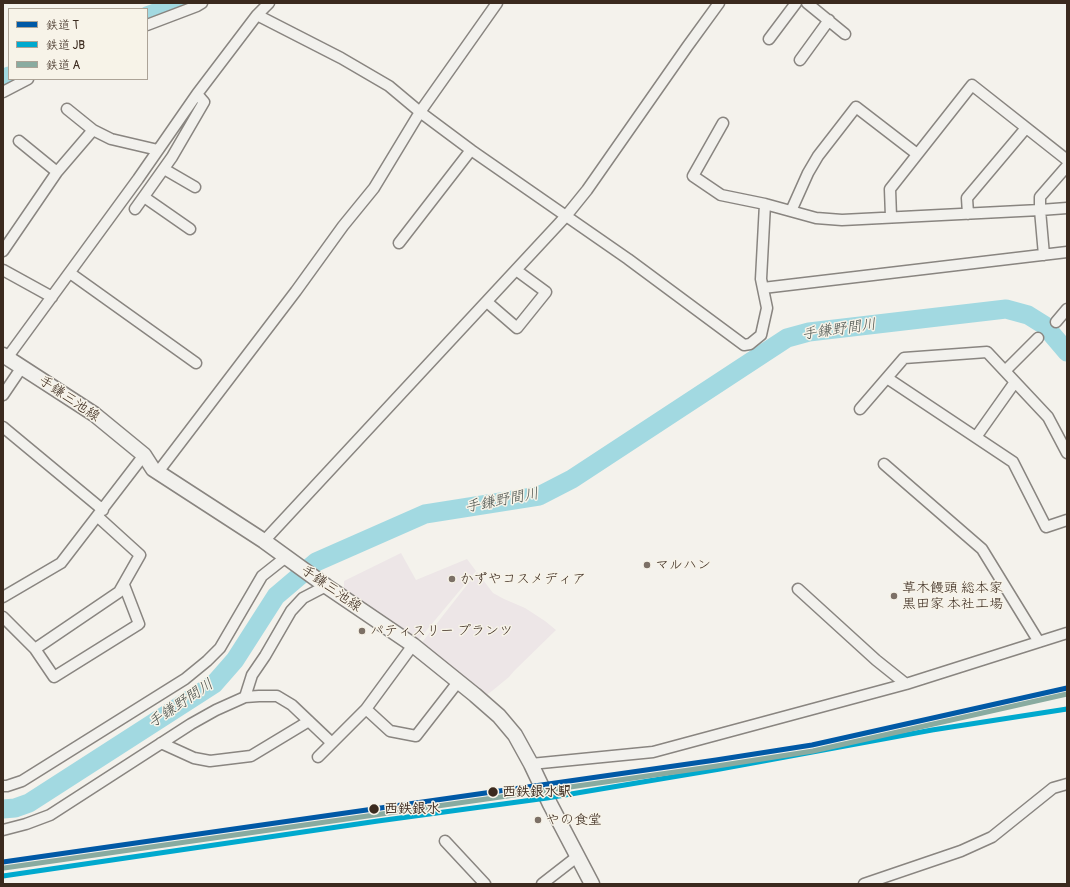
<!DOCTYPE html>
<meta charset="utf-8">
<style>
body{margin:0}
#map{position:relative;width:1070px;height:887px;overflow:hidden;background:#f4f2ec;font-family:Pangolin,"Klee One",sans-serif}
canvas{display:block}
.frame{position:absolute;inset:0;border:4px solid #3b2a1e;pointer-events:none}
.legend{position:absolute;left:8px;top:8px;width:140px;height:72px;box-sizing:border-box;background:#f7f3e8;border:1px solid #aca397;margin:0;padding:5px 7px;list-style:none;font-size:12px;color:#3b2a1e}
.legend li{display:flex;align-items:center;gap:8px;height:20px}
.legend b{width:20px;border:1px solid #aca397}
</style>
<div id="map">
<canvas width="1070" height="887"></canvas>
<div class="frame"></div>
<ul class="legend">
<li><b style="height:5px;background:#0059a6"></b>鉄道 T</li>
<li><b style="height:5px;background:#00a9ce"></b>鉄道 JB</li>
<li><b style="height:5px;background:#89aba0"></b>鉄道 A</li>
</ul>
</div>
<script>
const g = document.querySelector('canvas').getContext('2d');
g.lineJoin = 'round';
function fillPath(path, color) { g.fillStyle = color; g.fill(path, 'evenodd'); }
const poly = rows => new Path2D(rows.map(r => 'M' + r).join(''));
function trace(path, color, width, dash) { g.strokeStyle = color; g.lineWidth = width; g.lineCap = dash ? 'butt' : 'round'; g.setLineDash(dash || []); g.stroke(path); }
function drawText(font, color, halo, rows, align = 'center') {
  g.font = font + ' Pangolin,"Klee One",sans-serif'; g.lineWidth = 3; g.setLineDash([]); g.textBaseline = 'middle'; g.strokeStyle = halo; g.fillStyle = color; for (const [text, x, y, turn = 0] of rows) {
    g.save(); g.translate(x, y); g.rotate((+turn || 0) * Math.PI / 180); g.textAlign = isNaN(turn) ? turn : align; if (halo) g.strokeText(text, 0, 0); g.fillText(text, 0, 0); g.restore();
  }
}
const built = poly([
 [401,553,416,580,467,559,476,571,416,643,344,592,344,581],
 [477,572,493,593,504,599,525,608,545,621,556,630,514,671,509,677,492,691,485,696,420,645]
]);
const river = poly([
 [147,16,182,3],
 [3,79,9,76],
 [3,809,15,808,29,803,214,684,235,660,276,596,316,562,425,514,539,496,572,479,787,338,809,332,1006,309,1028,315,1044,325,1067,352]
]);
const minor = poly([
 [807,3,845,34],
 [257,15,341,58,389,86,420,112,471,150,628,259,744,345,750,344,761,335,767,308,761,279,765,204],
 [147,25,197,6,202,3],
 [769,39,796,3],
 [800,60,829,20],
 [3,92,28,79],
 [67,109,93,130,111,139,158,150],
 [723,123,693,176,721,195,765,204,816,218,842,220,1040,210,1067,208],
 [19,141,57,172],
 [164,169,195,187],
 [144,197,190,229],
 [135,209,172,157,204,102,197,94],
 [791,211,808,173,818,156,856,107,917,154],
 [968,214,967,198,1026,128],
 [891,217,890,189,972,85,1067,160],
 [399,243,471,150],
 [3,251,57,172,93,130],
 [1044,255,1040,210,1040,197,1067,166],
 [3,270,52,297],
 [70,273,196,363],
 [763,288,1067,252],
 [487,302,517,328,546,292,516,270],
 [1056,322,1067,309],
 [7,358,138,179,197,94,257,15,269,3],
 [1005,371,1038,338],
 [887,378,1013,462,1046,527,1067,520],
 [3,395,22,367],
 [860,409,904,358,987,352,1048,417,1067,453],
 [3,427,103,510],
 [976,437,1015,382],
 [884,464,982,549,1039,642],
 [158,472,296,291,343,226,374,188,420,112,497,3],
 [264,541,566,216,587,190,687,47,719,3],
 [798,589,876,660,906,684],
 [3,597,61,563,144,455],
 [3,617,35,649,54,677,139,624,124,585],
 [35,649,119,592,140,555,97,516],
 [245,697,252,675,265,656,291,611,303,598,326,586],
 [366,709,390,731,416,736,458,682],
 [161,743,194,758,210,761,251,756,309,721],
 [318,757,366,709,413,645],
 [531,764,653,752,906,684,1067,633],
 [3,786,7,786,22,781,185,679,207,661,220,648,262,576,286,557],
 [3,830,26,824,50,815,191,724,216,710,245,697,259,696,277,696,292,705,332,743],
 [445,841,485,884],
 [542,884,578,856],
 [864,884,961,851,992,837,1053,788,1067,784]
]);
const secondary = poly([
 [3,355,94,414,144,455,153,469,264,541,326,586,413,645,475,695,499,716,515,735,531,764,550,804,592,884]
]);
const rail1 = poly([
 [3,862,716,760,812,745,1067,688]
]);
const rail2 = poly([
 [3,876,378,821,547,798,720,769,932,730,1067,709]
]);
const rail3 = poly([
 [4,868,717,766,813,751,1067,694]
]);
const markers = [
 [647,565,4,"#7c7066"],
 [452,579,4,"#7c7066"],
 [894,596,4,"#7c7066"],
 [362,631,4,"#7c7066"],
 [493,792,5.5,"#3b2a1e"],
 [374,809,5.5,"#3b2a1e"],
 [538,820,4,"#7c7066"]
];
const streetNames = [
 ["手鎌三池線",69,399,34],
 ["手鎌三池線",331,589,35]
];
const poiNames = [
 ["マルハン",655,565],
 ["かずやコスメディア",460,579],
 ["草木饅頭 総本家",902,588],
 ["黒田家 本社工場",902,604],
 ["パティスリー プランツ",370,631],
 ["やの食堂",546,820]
];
const stopNames = [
 ["西鉄銀水駅",502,792],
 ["西鉄銀水",384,809]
];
const waterNames = [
 ["手鎌野間川",839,330,-8],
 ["手鎌野間川",502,501,-11],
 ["手鎌野間川",181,704,-34]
];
fillPath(built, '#ede6e7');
trace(river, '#a2d9e1', 19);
trace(minor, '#898580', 13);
trace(secondary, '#898580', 17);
trace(minor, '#f2f1ed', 10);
trace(secondary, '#f2f1ed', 14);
trace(rail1, '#0059a6', 5);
trace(rail2, '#00a9ce', 5);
trace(rail3, '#89aba0', 5);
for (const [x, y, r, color] of markers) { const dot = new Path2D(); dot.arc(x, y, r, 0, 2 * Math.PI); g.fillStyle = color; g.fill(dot); trace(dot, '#f7f3e8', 1.5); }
drawText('14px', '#3b2a1e', '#f7f3e8', streetNames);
drawText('14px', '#3b2a1e', '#f7f3e8', poiNames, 'left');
drawText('bold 14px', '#3b2a1e', '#f7f3e8', stopNames, 'left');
drawText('italic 15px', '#4c534e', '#f7f3e8', waterNames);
</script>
